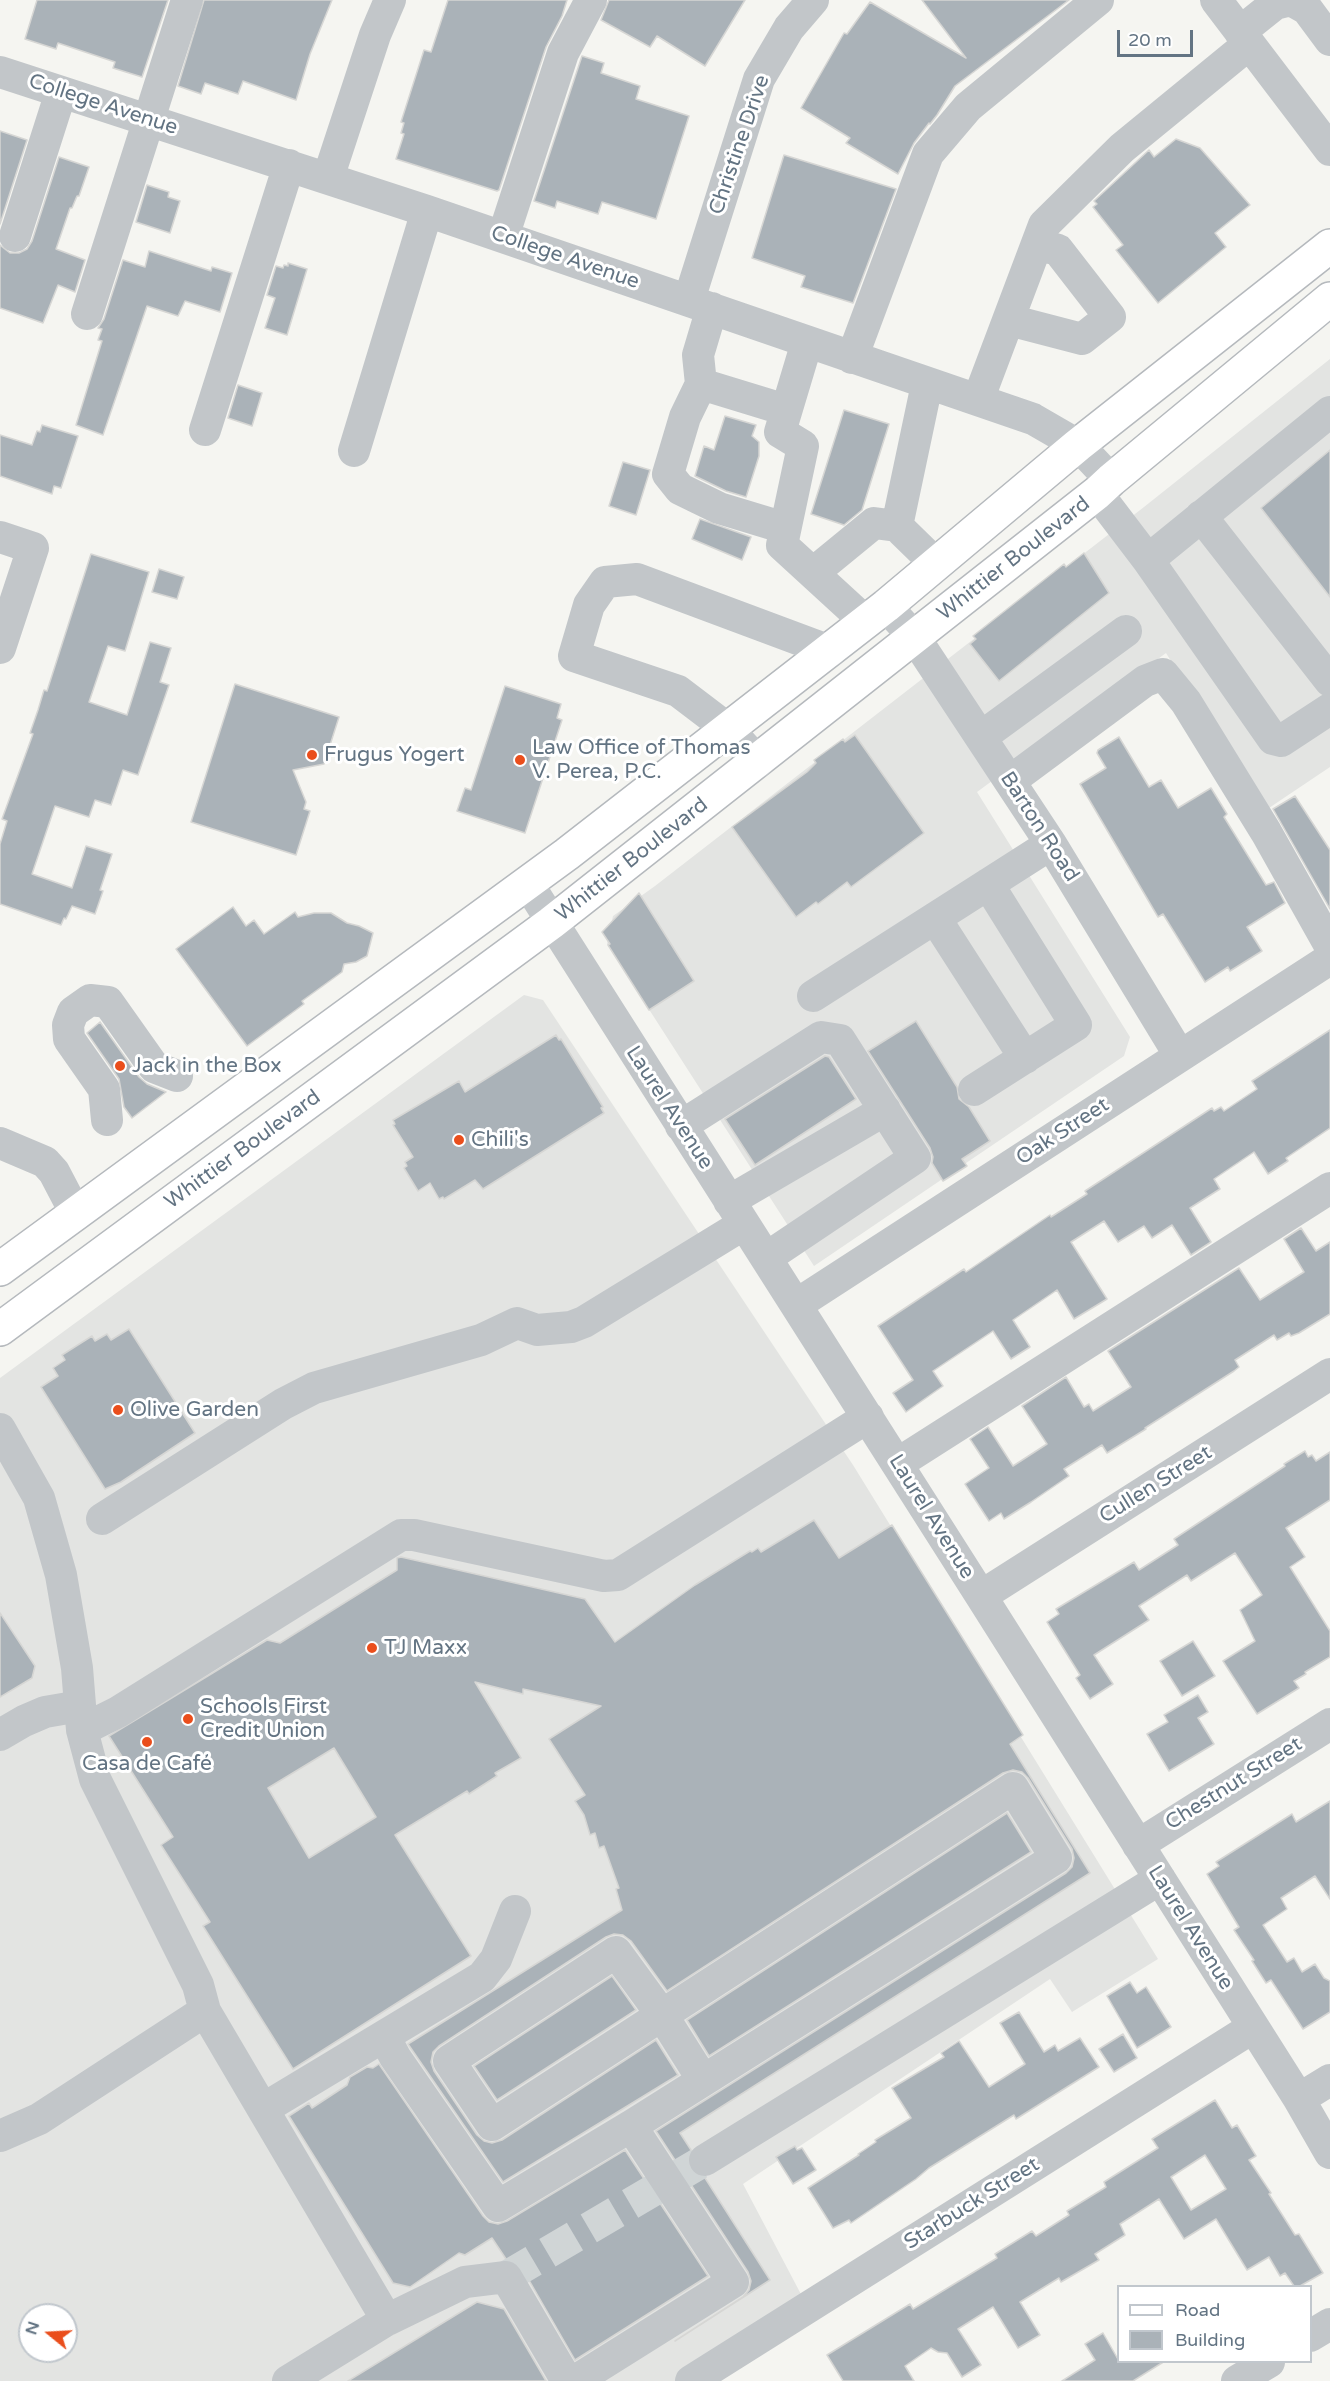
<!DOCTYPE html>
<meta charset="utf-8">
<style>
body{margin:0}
#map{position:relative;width:1330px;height:2381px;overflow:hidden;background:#f5f5f1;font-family:"Varela Round",sans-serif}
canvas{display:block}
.legend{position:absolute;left:1117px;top:2285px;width:195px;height:78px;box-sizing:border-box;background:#fff;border:2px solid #c1c7cd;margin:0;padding:8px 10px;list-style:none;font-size:18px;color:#637483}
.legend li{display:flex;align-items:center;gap:12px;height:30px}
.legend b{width:30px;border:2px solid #c1c7cd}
.north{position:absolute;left:18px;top:2303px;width:60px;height:60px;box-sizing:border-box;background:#fff;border:2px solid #c1c7cd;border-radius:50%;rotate:288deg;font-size:16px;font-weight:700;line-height:24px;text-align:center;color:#637483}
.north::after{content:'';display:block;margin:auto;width:21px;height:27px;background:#ea4e1c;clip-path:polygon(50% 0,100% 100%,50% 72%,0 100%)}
.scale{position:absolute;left:1117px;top:30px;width:76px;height:27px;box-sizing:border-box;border:3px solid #637483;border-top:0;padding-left:8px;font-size:18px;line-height:21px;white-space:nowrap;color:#637483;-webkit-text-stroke:4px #fff;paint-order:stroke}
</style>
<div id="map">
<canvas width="1330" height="2381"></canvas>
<ul class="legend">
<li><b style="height:8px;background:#fff"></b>Road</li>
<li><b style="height:16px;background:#aab2b8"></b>Building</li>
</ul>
<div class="north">N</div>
<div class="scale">20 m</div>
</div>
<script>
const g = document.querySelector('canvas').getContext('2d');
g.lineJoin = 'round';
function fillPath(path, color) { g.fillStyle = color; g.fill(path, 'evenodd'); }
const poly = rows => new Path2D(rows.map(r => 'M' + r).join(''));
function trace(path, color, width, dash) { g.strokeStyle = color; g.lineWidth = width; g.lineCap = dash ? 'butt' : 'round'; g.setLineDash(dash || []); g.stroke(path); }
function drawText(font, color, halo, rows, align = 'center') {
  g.font = font + ' "Varela Round",sans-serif'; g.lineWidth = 6; g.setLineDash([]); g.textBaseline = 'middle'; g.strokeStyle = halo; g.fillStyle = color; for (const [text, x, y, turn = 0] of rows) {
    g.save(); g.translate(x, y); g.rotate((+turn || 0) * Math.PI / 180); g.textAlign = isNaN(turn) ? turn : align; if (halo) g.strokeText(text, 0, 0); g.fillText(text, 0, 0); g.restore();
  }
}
const built = poly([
 [1330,359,1330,767,1263,812,1166,653,977,792,1130,1037,1124,1056,814,1266,607,944,613,916,655,886,1144,507],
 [524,995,543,1000,853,1465,1158,1959,1072,2012,1050,1979,743,2184,814,2319,715,2381,0,2381,0,1378],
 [30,2315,66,2315,66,2351,30,2351]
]);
const building = poly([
 [37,0,168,0,142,77,113,68,115,62,58,43,56,49,25,39,37,0],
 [204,0,332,0,310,54,296,100,243,81,238,94,205,83,201,94,178,86,204,0],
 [448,0,567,0,562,16,546,47,499,190,497,191,396,159,404,134,401,133,404,123,401,122,424,50,431,52,448,0],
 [609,0,745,0,705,66,657,36,650,47,601,20,609,0],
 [922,0,1069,0,955,86,937,115,930,124,929,123,914,143,898,174,846,143,850,138,801,108,844,33,847,34,870,2,966,58,922,0],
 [582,56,604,63,601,73,640,86,636,99,689,116,656,219,602,202,598,214,557,201,555,208,534,201,582,56],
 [0,131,27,140,0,224,0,131],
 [1176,139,1200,148,1250,205,1215,233,1226,247,1158,303,1116,250,1123,245,1093,207,1097,204,1094,201,1149,150,1154,157,1176,139],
 [784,155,896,189,853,303,801,287,805,276,752,258,784,155],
 [59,157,89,167,79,196,77,196,72,208,70,208,56,249,85,260,75,292,58,285,43,323,0,308,0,245,10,253,19,253,27,249,32,241,59,157],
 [147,185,169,192,168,197,180,201,170,233,136,222,147,185],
 [149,251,211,271,212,267,232,273,220,312,185,301,178,316,147,306,103,435,76,425,102,341,98,340,102,329,98,328,104,319,123,260,145,267,149,251],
 [288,263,307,269,287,335,265,328,275,298,267,295,276,266,283,268,284,265,288,266,288,263],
 [238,385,262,393,252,426,228,418,238,385],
 [844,410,889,424,862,510,844,525,811,514,844,410],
 [725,416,756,425,752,436,759,442,759,456,746,497,726,491,695,476,704,446,714,450,725,416],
 [42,425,78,436,61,488,54,486,52,494,0,476,0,435,32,445,37,431,40,432,42,425],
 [1330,450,1330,597,1261,508,1330,450],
 [623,462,650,470,636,515,609,506,623,462],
 [700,519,751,537,742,560,692,539,700,519],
 [1084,553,1109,593,999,681,970,644,976,639,973,636,1064,564,1066,567,1084,553],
 [91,554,149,572,125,651,108,646,89,702,127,715,150,642,171,648,160,682,169,685,138,775,123,770,111,805,95,800,89,817,55,806,32,874,72,888,86,846,112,854,100,890,103,891,95,914,72,906,66,919,64,918,61,925,0,904,0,844,7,821,2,819,33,734,30,733,38,710,44,690,47,691,91,554],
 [159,569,184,577,177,599,152,592,159,569],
 [235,684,339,717,324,764,293,770,306,802,304,809,310,811,296,855,191,822,235,684],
 [505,686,561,704,557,718,562,720,525,833,457,811,465,788,471,790,505,686],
 [855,735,924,833,851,887,847,882,818,904,816,902,796,917,732,827,807,772,816,763,814,760,843,739,845,742,855,735],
 [1119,737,1149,787,1161,780,1178,808,1211,788,1227,814,1224,817,1266,885,1274,882,1285,903,1247,927,1262,951,1230,971,1228,967,1205,982,1163,914,1158,917,1080,784,1106,768,1097,753,1098,750,1119,737],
 [1295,796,1330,850,1330,909,1273,809,1295,796],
 [639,893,694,981,649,1010,608,945,610,944,602,932,639,893],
 [233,907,246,926,254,920,264,934,295,912,298,917,314,913,331,913,347,923,359,926,373,933,367,956,356,962,344,964,342,972,302,1001,304,1004,247,1046,176,949,233,907],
 [916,1021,957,1087,959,1099,969,1107,990,1141,962,1159,967,1166,943,1181,932,1163,933,1157,930,1148,868,1051,916,1021],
 [100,1022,139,1077,147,1084,166,1092,132,1118,124,1107,119,1079,87,1033,100,1022],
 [1330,1030,1330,1128,1286,1158,1288,1161,1268,1174,1254,1152,1214,1179,1220,1189,1190,1208,1211,1242,1191,1255,1172,1225,1152,1238,1144,1226,1118,1242,1104,1221,1071,1242,1107,1299,1074,1319,1057,1290,1013,1320,1030,1347,1011,1359,993,1331,933,1371,943,1386,906,1412,893,1393,913,1380,878,1326,964,1269,966,1272,1050,1215,1051,1217,1087,1194,1085,1191,1212,1108,1214,1111,1221,1107,1224,1111,1257,1089,1252,1081,1330,1030],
 [556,1035,559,1040,561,1039,603,1107,601,1108,604,1113,483,1189,475,1180,444,1199,443,1197,439,1199,430,1183,418,1191,404,1168,407,1166,405,1162,413,1157,393,1125,395,1124,393,1120,459,1081,465,1092,556,1035],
 [825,1056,829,1057,856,1099,755,1165,725,1119,825,1056],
 [1301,1228,1316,1251,1330,1242,1330,1314,1299,1333,1291,1336,1289,1333,1277,1340,1274,1335,1235,1360,1239,1367,1234,1371,1145,1428,1146,1429,1107,1453,1102,1445,1064,1469,1069,1476,1031,1502,1004,1519,1001,1513,989,1521,965,1484,989,1468,970,1439,988,1427,1013,1466,1047,1444,1022,1406,1066,1377,1084,1407,1089,1404,1093,1411,1131,1387,1108,1351,1239,1268,1260,1300,1304,1272,1284,1239,1301,1228],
 [129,1329,195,1433,121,1482,105,1489,41,1387,58,1376,53,1368,65,1360,62,1355,92,1336,95,1341,107,1334,111,1340,129,1329],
 [1305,1451,1308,1457,1312,1455,1316,1461,1330,1452,1330,1500,1286,1528,1305,1557,1290,1567,1330,1631,1330,1657,1305,1672,1306,1674,1294,1681,1299,1688,1257,1714,1223,1661,1255,1641,1240,1610,1262,1595,1235,1553,1191,1581,1187,1575,1139,1606,1149,1620,1094,1655,1113,1684,1090,1699,1076,1678,1080,1675,1047,1622,1059,1614,1056,1609,1134,1562,1139,1570,1178,1545,1174,1539,1285,1466,1284,1464,1305,1451],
 [814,1520,839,1558,892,1525,1023,1735,1010,1744,1090,1873,680,2133,691,2150,687,2160,689,2169,696,2176,705,2178,770,2280,675,2341,743,2297,749,2290,751,2281,748,2272,656,2131,1066,1873,1072,1867,1074,1858,1072,1849,1028,1778,1022,1772,1013,1770,1003,1773,667,1991,631,1941,623,1935,614,1934,606,1937,439,2046,433,2052,431,2062,434,2071,477,2135,484,2141,492,2143,502,2140,656,2040,678,2075,503,2182,408,2044,622,1910,616,1889,619,1888,604,1846,599,1848,595,1833,590,1835,584,1815,575,1801,585,1795,549,1739,601,1706,523,1689,523,1694,475,1682,521,1758,495,1773,497,1776,469,1794,467,1791,395,1835,471,1956,293,2069,203,1926,210,1922,161,1845,173,1837,109,1736,267,1640,280,1643,397,1570,397,1558,401,1557,585,1599,615,1642,695,1585,750,1551,752,1552,758,1548,761,1552,814,1520],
 [334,1748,376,1817,309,1858,268,1788,334,1748],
 [0,1613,35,1666,32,1678,0,1697,0,1613],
 [1193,1641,1215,1676,1182,1696,1160,1661,1193,1641],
 [1198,1695,1208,1712,1198,1718,1214,1744,1169,1771,1147,1734,1168,1722,1164,1715,1198,1695],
 [1330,1801,1330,1899,1315,1876,1281,1898,1287,1909,1263,1925,1287,1962,1294,1958,1302,1972,1315,1964,1324,1978,1330,1981,1330,2012,1303,2029,1271,1980,1266,1983,1252,1961,1254,1960,1234,1930,1239,1927,1207,1874,1219,1866,1216,1862,1292,1814,1296,1822,1330,1801],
 [1007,1813,1031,1852,709,2056,687,2020,1007,1813],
 [612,1976,636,2010,497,2100,474,2066,612,1976],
 [1130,1982,1137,1993,1146,1987,1171,2027,1137,2048,1107,1996,1130,1982],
 [1019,2012,1044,2052,1055,2045,1058,2051,1080,2038,1099,2067,1016,2119,1014,2115,929,2168,916,2179,851,2223,849,2220,833,2228,808,2188,859,2155,858,2154,876,2142,875,2140,911,2118,892,2088,944,2057,941,2053,959,2041,989,2087,1025,2064,1000,2023,1019,2012],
 [1123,2034,1137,2058,1114,2072,1099,2049,1123,2034],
 [379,2064,483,2216,489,2222,498,2224,507,2221,625,2150,708,2276,575,2360,522,2268,515,2261,506,2259,492,2238,465,2255,459,2253,410,2287,393,2283,289,2116,309,2103,312,2108,347,2085,350,2077,367,2067,373,2068,379,2064],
 [1215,2100,1232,2128,1237,2125,1256,2156,1249,2160,1271,2193,1269,2194,1295,2235,1299,2234,1323,2273,1300,2286,1294,2286,1285,2273,1280,2276,1269,2257,1247,2270,1216,2219,1184,2239,1159,2199,1120,2224,1125,2235,1095,2254,1099,2260,1061,2282,1059,2278,1020,2302,1040,2335,1018,2348,993,2307,958,2329,981,2365,962,2377,947,2353,938,2352,931,2348,905,2366,914,2381,843,2381,827,2355,910,2304,913,2309,997,2258,995,2254,1032,2231,1036,2236,1069,2215,1067,2211,1106,2187,1104,2182,1158,2148,1152,2139,1215,2100],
 [1205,2155,1226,2189,1191,2210,1171,2177,1205,2155],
 [795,2146,797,2150,802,2148,816,2170,793,2184,776,2157,795,2146],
 [477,2302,504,2309,546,2381,348,2381,477,2302],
 [1103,2333,1119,2361,1165,2361,1133,2381,1062,2381,1095,2360,1085,2344,1103,2333]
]);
const minorTunnel = poly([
 [506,2277,705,2160]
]);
const minor = poly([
 [1216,0,1330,150],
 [1240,32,1275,4,1291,0,1307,9,1330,40],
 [0,72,427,211,1033,419,1078,445,1111,480],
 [328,178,375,35,390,0],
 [15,236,61,92],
 [503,237,563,53,591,0],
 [689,300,759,79,789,28,813,0],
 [712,308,698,355,701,384,685,417,668,474,680,489,719,508,785,528],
 [87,314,187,0],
 [1009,320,1082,339,1110,317,1058,250,1037,244],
 [807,342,780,432,803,446,782,545,866,622],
 [852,358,928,154,968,107,1098,0],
 [701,384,786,410],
 [978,400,1044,225,1122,148,1249,44],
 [205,430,289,165],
 [354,451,427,211],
 [1097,493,1148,560,1330,412],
 [1201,516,1330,681],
 [897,526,927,384],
 [0,537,33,548,0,648],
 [1148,560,1273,739,1281,741,1330,709],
 [813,573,874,523,897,526,936,564],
 [886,606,915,638,1051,844,1180,1056],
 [981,737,1126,631],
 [758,762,728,729,678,691,574,656,589,605,605,582,637,579,830,651],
 [1010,781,1145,681,1163,674,1186,702,1266,832,1330,946],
 [528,884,981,1596,1299,2099,1330,2153],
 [935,918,1025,1058],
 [813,996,1051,844],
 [974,1090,1076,1025,988,884],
 [107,1120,104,1089,69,1039,68,1025,73,1012,90,1000,108,1002,154,1067,177,1076],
 [681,1126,821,1037,840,1040,915,1158,766,1258],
 [0,1143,45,1162,54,1172,76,1214],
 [729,1201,885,1110],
 [796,1305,1330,959],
 [0,1429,39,1498,61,1575,77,1668,82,1730,95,1779,198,1985,205,2011,387,2320],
 [897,1464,1330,1188],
 [102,1519,283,1404,314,1388,481,1340,517,1323,537,1330,571,1327,584,1322,744,1224],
 [981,1596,1330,1374],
 [82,1730,118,1712,401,1535,414,1535,604,1576,618,1575,868,1417],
 [0,1735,24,1721,45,1712,80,1706],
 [1138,1845,1330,1724],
 [384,2036,395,2057,498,2206,631,2126],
 [1299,2099,1330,2080],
 [263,2109,482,1977,496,1959,515,1911],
 [0,2136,39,2119,205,2011],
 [705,2160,1160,1879],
 [1310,2336,1330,2324],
 [288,2381,387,2320,465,2282,506,2277,567,2381],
 [575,2381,733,2282,631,2126,1056,1858,1013,1788,662,2015,492,2125,449,2061,616,1952,662,2015,703,2080],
 [691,2381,1252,2028],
 [1237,2381,1269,2362]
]);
const major = poly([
 [0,1269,567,854,886,606,1078,445,1330,246],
 [0,1329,551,923,1097,493,1111,480,1330,299]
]);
const markers = [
 [312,755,6,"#ea4e1c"],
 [520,760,6,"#ea4e1c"],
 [120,1066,6,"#ea4e1c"],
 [459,1140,6,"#ea4e1c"],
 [118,1410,6,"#ea4e1c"],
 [372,1648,6,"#ea4e1c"],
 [188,1719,6,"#ea4e1c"],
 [147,1742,6,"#ea4e1c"]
];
const streetNames = [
 ["College Avenue",103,105,18],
 ["Christine Drive",740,145,-71],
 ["College Avenue",565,258,19],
 ["Whittier Boulevard",1014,559,-38],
 ["Barton Road",1039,827,57],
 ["Whittier Boulevard",632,860,-38],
 ["Laurel Avenue",669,1108,57],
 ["Oak Street",1063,1132,-33],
 ["Whittier Boulevard",243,1150,-36],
 ["Cullen Street",1156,1485,-32],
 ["Laurel Avenue",931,1517,58],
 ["Chestnut Street",1234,1784,-32],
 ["Laurel Avenue",1190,1928,58],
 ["Starbuck Street",972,2204,-32]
];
const poiNames = [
 ["Law Office of Thomas",532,748],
 ["V. Perea, P.C.",532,772],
 ["Frugus Yogert",324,755],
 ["Jack in the Box",132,1066],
 ["Chili's",471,1140],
 ["Olive Garden",130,1410],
 ["TJ Maxx",384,1648],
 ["Schools First",200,1707],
 ["Credit Union",200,1731],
 ["Casa de Café",147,1764,"center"]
];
fillPath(built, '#e3e4e2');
fillPath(building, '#aab2b8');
trace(building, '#d6d6d4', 1.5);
trace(minorTunnel, '#d0d5d6', 32, [32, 16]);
trace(major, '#b5b9bd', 36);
trace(minor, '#c2c6c9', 32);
trace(major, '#fff', 33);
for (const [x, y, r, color] of markers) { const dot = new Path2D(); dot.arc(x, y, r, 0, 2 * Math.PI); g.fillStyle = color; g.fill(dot); trace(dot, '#fff', 2); }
drawText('21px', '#637483', '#fff', streetNames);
drawText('21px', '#637483', '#fff', poiNames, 'left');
</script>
